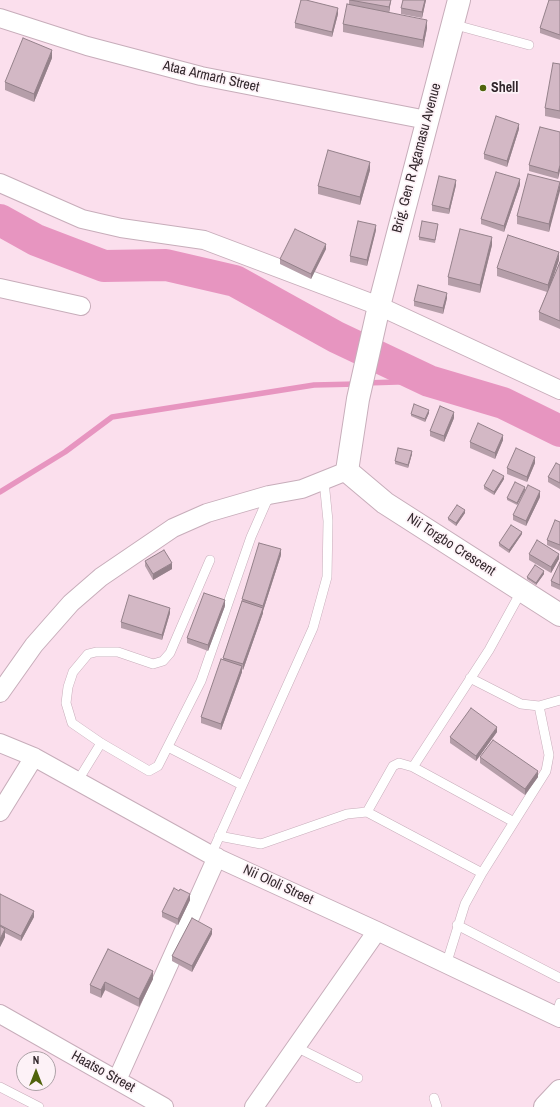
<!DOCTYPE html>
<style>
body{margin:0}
#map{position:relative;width:560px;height:1107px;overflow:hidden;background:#fbdfed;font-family:"Archivo Narrow",sans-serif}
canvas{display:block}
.north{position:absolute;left:16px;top:1051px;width:40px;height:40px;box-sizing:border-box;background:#fdf2f7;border:1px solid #aca1a6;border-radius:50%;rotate:0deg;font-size:11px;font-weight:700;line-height:16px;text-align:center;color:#32272c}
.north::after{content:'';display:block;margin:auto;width:14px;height:18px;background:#50630c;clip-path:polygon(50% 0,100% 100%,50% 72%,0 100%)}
</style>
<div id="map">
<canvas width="560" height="1107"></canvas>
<div class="north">N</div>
</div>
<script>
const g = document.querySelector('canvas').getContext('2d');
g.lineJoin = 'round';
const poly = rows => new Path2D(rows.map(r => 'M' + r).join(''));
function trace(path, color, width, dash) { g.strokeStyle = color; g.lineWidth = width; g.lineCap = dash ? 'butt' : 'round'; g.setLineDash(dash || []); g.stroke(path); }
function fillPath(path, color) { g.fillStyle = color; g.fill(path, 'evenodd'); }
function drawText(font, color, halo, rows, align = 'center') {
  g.font = font + ' "Archivo Narrow",sans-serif'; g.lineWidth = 3.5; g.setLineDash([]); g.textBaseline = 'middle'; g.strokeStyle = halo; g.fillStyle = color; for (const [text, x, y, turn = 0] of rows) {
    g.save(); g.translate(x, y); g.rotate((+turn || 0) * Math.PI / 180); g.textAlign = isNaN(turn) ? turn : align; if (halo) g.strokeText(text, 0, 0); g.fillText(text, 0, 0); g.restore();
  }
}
const stream = poly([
 [365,383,429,381],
 [0,492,65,452,112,417,314,385,357,384]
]);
const river = poly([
 [0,220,36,240,104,266,166,265,235,281,336,337,429,381,503,403,560,431]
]);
const service = poly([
 [452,24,529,45],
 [210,560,170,653,163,661,153,664,118,652,96,652,88,654,73,672,68,687,66,703,72,723,101,743,149,771,158,766,201,681,251,537,269,496],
 [470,678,521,704,539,706,560,700],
 [168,747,242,785],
 [413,767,489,650,522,590],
 [77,782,101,743],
 [367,812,393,766,399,763,413,767,514,822,482,873],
 [514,822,546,771,549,755,539,706],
 [219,836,261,844,347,814,367,812,482,873,465,904,446,965],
 [211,855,313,628,327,577,328,521,324,481],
 [457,925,560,978],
 [556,1016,560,1003],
 [296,1047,358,1078],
 [0,1087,39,1107],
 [434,1098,437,1107]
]);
const minor = poly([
 [0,18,87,46,201,76,427,120],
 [0,183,82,219,121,228,204,240,379,306,560,390],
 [0,288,81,306],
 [0,693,34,645,71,603,101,577,173,528,207,513,269,495,302,489,347,471],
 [0,743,34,757,211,855,377,931,560,1018],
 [0,812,34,757],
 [0,1014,164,1107],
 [117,1080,217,857],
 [254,1107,377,931]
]);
const tertiary = poly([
 [459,0,379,306,358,399,347,471,385,503,560,615],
 [545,1107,560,1091]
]);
const wall = poly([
 [349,0,391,0,389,13,427,28,423,48,343,32,343,24,349,4],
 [426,0,422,18,401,14,401,8],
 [560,0,560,40,540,33,540,28],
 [338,14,332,37,295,28,295,23],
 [52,58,34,102,5,90,5,82],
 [560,64,560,119,545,116,545,108],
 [519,129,507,167,484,159,484,154],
 [560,132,558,179,529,171,529,165],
 [370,170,360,205,318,194,318,186],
 [560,182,549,232,517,224,517,216],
 [456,185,449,214,432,211,432,205],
 [520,185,504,232,481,224,481,219],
 [438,226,435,243,419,240,419,237],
 [376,230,367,266,350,262,350,256],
 [492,245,480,293,448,285,448,277],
 [326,249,311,279,280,264,280,259],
 [559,260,549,288,560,262,560,329,539,320,539,312,547,292,497,276,497,268],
 [447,298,443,314,414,306,414,301],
 [429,413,425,422,411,416,411,414],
 [454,418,444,442,430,436,430,431],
 [503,440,495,459,470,448,470,442],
 [412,454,408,468,395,464,395,461],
 [535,463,527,482,507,474,507,468],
 [560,465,560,489,548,482,548,477],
 [504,479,494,495,484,489,484,486],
 [525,490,517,505,507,500,507,498],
 [540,497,526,526,513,520,513,515],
 [465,513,456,526,448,520,448,518],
 [560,522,560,551,547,545,547,540],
 [522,534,509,553,499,546,499,543],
 [529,554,559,559,551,573,529,560],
 [281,555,263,611,263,613,243,670,242,669,242,672,221,730,201,723,201,717,223,660,223,658,242,601,242,599],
 [145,561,172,569,153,580,145,566],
 [560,562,560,590,551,586,551,581],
 [544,574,536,585,527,579,527,577],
 [225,606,208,651,187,643,187,638],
 [170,613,162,640,121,628,121,622],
 [497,732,476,761,450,743,450,737],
 [480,757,538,777,525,795,480,763],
 [179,891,190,900,178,925,162,917,162,912],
 [0,894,34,917,21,941,5,933,5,937,0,947],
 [212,934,192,972,172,961,172,956],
 [108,949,153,979,139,1007,105,990,101,998,90,993,90,985]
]);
const shadedWall = poly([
 [391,0,389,13,389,7],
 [425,0,426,0,422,18,422,12],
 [338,8,338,14,332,37,332,32],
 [427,20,427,28,423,48,423,40],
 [52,50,52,58,34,102,34,94],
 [519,124,519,129,507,167,507,161],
 [370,162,370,170,360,205,360,197],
 [560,165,560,171,558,179,558,173],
 [520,179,520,185,504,232,504,226],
 [456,180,456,185,449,214,449,209],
 [560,183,560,191,549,232,549,224],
 [376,225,376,230,367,266,367,260],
 [492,237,492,245,480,293,480,285],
 [326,244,326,249,311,279,311,274],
 [559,252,559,260,548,293,548,285],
 [447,293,447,298,443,314,443,308],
 [429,410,429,413,425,422,425,419],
 [454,412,454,418,444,442,444,436],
 [503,435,503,440,495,459,495,453],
 [412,451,412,454,408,468,408,465],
 [535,457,535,463,527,482,527,477],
 [504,476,504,479,494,495,494,492],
 [525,487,525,490,517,505,517,503],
 [540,491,540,497,526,526,526,521],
 [465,510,465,513,456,526,456,523],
 [522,532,522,534,509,553,509,550],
 [281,549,281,555,263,611,263,606],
 [559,554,559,559,551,573,551,567],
 [172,563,172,569,153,580,153,574],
 [544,571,544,574,536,585,536,583],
 [225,600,225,606,208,651,208,645],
 [170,608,170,613,162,640,162,635],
 [263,608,263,613,243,670,243,664],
 [242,666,242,672,221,730,221,724],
 [497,727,497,732,476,761,476,756],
 [538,771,538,777,525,795,525,789],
 [190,894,190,900,178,925,178,919],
 [34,911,34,917,21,941,21,936],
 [5,929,5,937,0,947,0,939],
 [212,929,212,934,192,972,192,966],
 [153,971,153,979,139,1007,139,999],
 [105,982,105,990,101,998,101,990]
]);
const building = poly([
 [301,0,306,0,338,8,332,32,295,23,301,0],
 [350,0,391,0,389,7,350,0],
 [403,0,425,0,422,12,401,8,403,0],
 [549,0,560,0,560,35,540,28,549,0],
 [347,4,427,20,423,40,343,24,347,4],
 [23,38,52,50,34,94,5,82,23,38],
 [553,63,560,64,560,111,545,108,553,63],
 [496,116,519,124,507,161,484,154,496,116],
 [540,127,560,132,560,165,558,173,529,165,540,127],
 [328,150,370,162,360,197,318,186,328,150],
 [496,172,520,179,504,226,481,219,496,172],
 [528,174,560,182,549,224,517,216,528,174],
 [439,176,456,180,449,209,432,205,439,176],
 [358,221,376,225,367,260,350,256,358,221],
 [422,221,438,224,435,240,419,237,422,221],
 [295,229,326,244,311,274,280,259,295,229],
 [460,229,492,237,480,285,448,277,460,229],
 [508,235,559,252,548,285,497,268,508,235],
 [560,262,560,321,539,312,560,262],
 [418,285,447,293,443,308,414,301,418,285],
 [414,404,429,410,425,419,411,414,414,404],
 [440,406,454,412,444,436,430,431,440,406],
 [478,423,503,435,495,453,470,442,478,423],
 [398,448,412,451,408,465,395,461,398,448],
 [516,448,535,457,527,477,507,468,516,448],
 [556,463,560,465,560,483,548,477,556,463],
 [493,470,504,476,494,492,484,486,493,470],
 [515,482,525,487,517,503,507,498,515,482],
 [528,485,540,491,526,521,513,515,528,485],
 [457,505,465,510,456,523,448,518,457,505],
 [555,520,560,522,560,545,547,540,555,520],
 [511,525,522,532,509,550,499,543,511,525],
 [537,540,559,554,551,567,529,554,537,540],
 [259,543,281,549,263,606,242,599,259,543],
 [164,550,172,563,153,574,145,561,164,550],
 [560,562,560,585,551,581,560,562],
 [535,565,544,571,536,583,527,577,535,565],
 [204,593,225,600,208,645,187,638,204,593],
 [129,595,170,608,162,635,121,622,129,595],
 [242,601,263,608,243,664,223,658,242,601],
 [221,659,242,666,221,724,201,717,221,659],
 [471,708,497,727,476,756,450,737,471,708],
 [493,740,538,771,525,789,480,757,493,740],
 [174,888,179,891,180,889,190,894,178,919,162,912,174,888],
 [0,894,34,911,21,936,0,925,0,894],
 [192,918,212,929,192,966,172,956,192,918],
 [0,926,5,929,0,939,0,926],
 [108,949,153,971,139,999,105,982,101,990,90,985,108,949]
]);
const markers = [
 [483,88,4,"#50630c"]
];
const streetNames = [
 ["Ataa Armarh Street",211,77,13],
 ["Brig. Gen R Agamasu Avenue",417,158,-75],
 ["Nii Torgbo Crescent",451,545,33],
 ["Nii Ololi Street",278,885,25],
 ["Haatso Street",103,1072,29]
];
const poiNames = [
 ["Shell",491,88]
];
trace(stream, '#e795c0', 5.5);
trace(river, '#e795c0', 32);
trace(service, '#c7adba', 10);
trace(minor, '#c7adba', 20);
trace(tertiary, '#c7adba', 24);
trace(service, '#fff', 9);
trace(minor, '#fff', 18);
trace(tertiary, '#fff', 22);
fillPath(wall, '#b59ea9');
fillPath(shadedWall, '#94818a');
fillPath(building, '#d3b8c5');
trace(building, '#94818a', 1);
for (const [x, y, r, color] of markers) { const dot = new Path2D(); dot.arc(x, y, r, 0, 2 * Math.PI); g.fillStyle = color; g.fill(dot); trace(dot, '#fdf2f7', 1.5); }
drawText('14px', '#32272c', '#fdf2f7', streetNames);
drawText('bold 14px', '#32272c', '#fdf2f7', poiNames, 'left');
</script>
